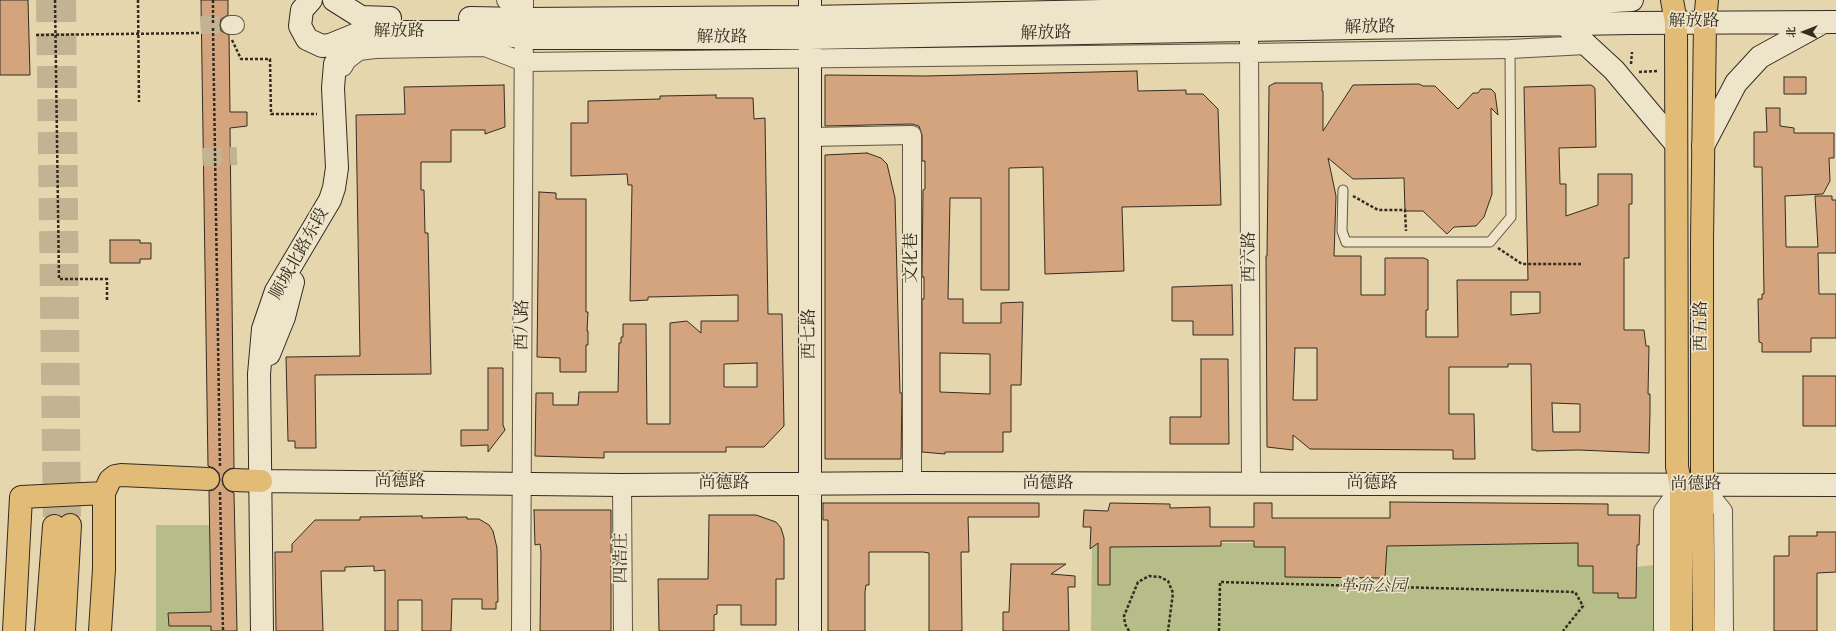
<!DOCTYPE html>
<meta charset="utf-8">
<style>
body{margin:0}
#map{position:relative;width:1836px;height:631px;overflow:hidden;background:#e5d6ae;font-family:Cardo,"Noto Serif SC",serif}
canvas{display:block}
.north{position:absolute;left:1784px;top:12px;width:40px;height:40px;-webkit-text-stroke:3px #eee4ca;paint-order:stroke;rotate:270deg;font-size:11px;font-weight:700;line-height:16px;text-align:center;color:#342c21}
.north::after{content:'';display:block;margin:auto;width:14px;height:18px;background:#342c21;clip-path:polygon(50% 0,100% 100%,50% 72%,0 100%)}
</style>
<div id="map">
<canvas width="1836" height="631"></canvas>
<div class="north">北</div>
</div>
<script>
const g = document.querySelector('canvas').getContext('2d');
g.lineJoin = 'round';
function fillPath(path, color) { g.fillStyle = color; g.fill(path, 'evenodd'); }
const poly = rows => new Path2D(rows.map(r => 'M' + r).join(''));
function trace(path, color, width, dash) { g.strokeStyle = color; g.lineWidth = width; g.lineCap = dash ? 'butt' : 'round'; g.setLineDash(dash || []); g.stroke(path); }
function drawText(font, color, halo, rows, align = 'center') {
  g.font = font + ' Cardo,"Noto Serif SC",serif'; g.lineWidth = 3.5; g.setLineDash([]); g.textBaseline = 'middle'; g.strokeStyle = halo; g.fillStyle = color; for (const [text, x, y, turn = 0] of rows) {
    g.save(); g.translate(x, y); g.rotate((+turn || 0) * Math.PI / 180); g.textAlign = isNaN(turn) ? turn : align; if (halo) g.strokeText(text, 0, 0); g.fillText(text, 0, 0); g.restore();
  }
}
const green = poly([
 [156,525,209,525,211,631,156,631],
 [1092,543,1613,543,1611,570,1654,565,1654,631,1091,631]
]);
const building = poly([
 [0,0,28,0,30,75,0,75,0,0],
 [201,0,228,0,228,15,221,19,220,25,221,31,229,35,230,112,247,112,247,126,230,128,234,468,229,469,224,473,222,480,223,485,227,490,234,493,237,631,211,631,211,626,169,626,168,613,211,612,209,491,214,490,218,486,220,480,219,473,214,468,208,466,201,0],
 [1137,71,1138,91,1186,90,1186,94,1203,94,1218,109,1221,205,1122,207,1124,271,1045,274,1043,167,1009,168,1009,290,981,290,981,198,950,198,948,299,963,299,963,323,1001,323,1001,303,1023,302,1021,385,1011,385,1011,432,1003,432,1003,452,945,452,945,454,922,452,922,299,924,299,924,277,922,277,923,190,925,189,925,161,922,161,922,135,919,126,912,124,825,126,825,75,925,76,1137,71],
 [940,353,990,354,990,394,940,392,940,353],
 [1784,77,1806,77,1806,94,1784,94,1784,77],
 [1275,83,1322,83,1322,91,1323,91,1323,131,1353,85,1419,84,1423,86,1435,86,1458,109,1473,93,1478,93,1481,89,1491,89,1495,93,1498,115,1491,108,1492,194,1484,217,1476,226,1454,227,1447,234,1423,211,1405,211,1404,178,1353,179,1328,158,1336,196,1334,256,1361,256,1361,295,1385,295,1385,258,1424,258,1428,260,1428,310,1426,310,1426,337,1458,337,1457,280,1528,280,1524,87,1591,85,1594,87,1595,89,1596,147,1559,148,1560,184,1566,184,1566,216,1598,205,1598,174,1632,174,1632,204,1629,204,1629,258,1624,258,1624,330,1644,330,1646,346,1649,346,1648,394,1650,394,1650,412,1649,453,1579,450,1536,451,1536,450,1532,450,1531,364,1508,364,1508,367,1449,367,1449,414,1474,414,1475,459,1453,459,1453,450,1310,449,1293,435,1293,450,1267,447,1266,256,1267,256,1269,90,1269,86,1275,83],
 [1511,292,1540,292,1540,313,1511,315,1511,292],
 [1295,348,1317,348,1317,400,1293,400,1295,348],
 [1552,403,1580,404,1580,432,1553,432,1552,403],
 [504,85,505,127,485,134,485,130,451,130,451,162,421,162,421,190,424,190,425,233,428,233,431,374,315,375,316,448,295,448,295,441,288,441,286,357,360,356,356,115,405,114,404,87,504,85],
 [716,95,716,98,753,98,754,119,765,118,768,314,782,314,784,426,764,447,726,447,726,452,604,452,604,458,535,456,536,393,553,393,553,405,578,405,579,392,618,392,619,343,621,343,621,337,623,337,623,324,646,324,647,424,670,424,670,323,687,321,701,333,701,321,738,321,738,295,648,297,648,300,630,301,632,185,628,185,627,174,571,176,571,123,588,123,588,101,660,99,660,96,716,95],
 [757,363,757,387,724,387,724,364,757,363],
 [1766,108,1780,108,1780,126,1794,128,1794,133,1834,133,1834,158,1829,158,1830,181,1823,194,1785,196,1786,247,1818,247,1815,196,1832,196,1832,200,1836,200,1836,253,1818,253,1819,294,1836,294,1836,338,1811,338,1811,352,1762,352,1762,343,1759,342,1758,299,1762,299,1762,294,1764,294,1762,167,1754,167,1754,132,1767,132,1766,108],
 [867,153,881,158,887,164,895,198,900,393,902,393,901,459,825,459,825,155,867,153],
 [539,192,556,193,556,199,586,199,586,312,588,312,587,331,588,331,588,345,586,345,586,372,560,372,560,358,537,357,539,192],
 [110,240,140,240,140,243,151,243,151,259,140,259,140,263,110,263,110,240],
 [1232,285,1233,335,1193,335,1193,321,1172,321,1172,287,1232,285],
 [1201,359,1228,359,1229,444,1170,444,1170,417,1201,417,1201,359],
 [488,368,503,368,503,425,505,430,488,452,488,445,461,446,461,430,488,430,488,368],
 [1803,376,1836,376,1836,426,1803,426,1803,376],
 [1390,502,1608,504,1608,515,1640,515,1639,545,1637,545,1636,598,1618,598,1618,593,1593,593,1593,566,1578,566,1578,543,1387,546,1385,578,1285,577,1285,547,1254,547,1254,541,1221,541,1221,546,1110,547,1110,585,1098,585,1098,543,1090,549,1091,527,1083,527,1084,510,1108,511,1110,503,1170,504,1170,508,1210,507,1210,527,1254,527,1254,503,1272,503,1272,518,1390,518,1390,502],
 [823,503,1039,503,1039,517,968,517,969,552,961,552,962,631,929,631,929,553,923,552,869,552,869,585,866,585,865,592,865,631,828,631,828,520,823,520,823,503],
 [534,510,611,510,611,631,540,631,541,552,540,544,535,545,534,510],
 [709,515,756,515,776,522,781,528,784,538,784,579,776,579,776,625,741,625,741,605,717,605,717,614,714,615,714,631,659,631,658,579,708,579,709,515],
 [422,516,422,518,467,517,467,519,479,519,489,525,493,531,497,548,498,602,496,602,496,609,482,609,482,599,452,599,451,631,422,631,422,600,398,600,398,631,385,631,385,570,374,571,374,566,345,567,345,571,321,571,323,631,276,631,275,552,292,552,292,544,315,520,360,520,360,517,422,516],
 [1817,532,1836,532,1836,572,1817,573,1817,631,1774,631,1774,556,1789,556,1789,536,1817,536,1817,532],
 [1011,564,1066,564,1051,574,1075,576,1075,587,1068,587,1069,631,1003,631,1003,612,1009,612,1011,564]
]);
const streetTunnel = poly([
 [201,25,230,25],
 [203,157,237,156]
]);
const primaryTunnel = poly([
 [47,0,54,526],
 [65,0,70,525]
]);
const path = poly([
 [55,0,59,279,107,279,107,301],
 [138,0,139,102],
 [213,0,213,23],
 [213,28,220,467],
 [36,35,201,33],
 [232,40,241,59,270,59,271,114,317,114],
 [1631,64,1632,52],
 [1639,72,1658,71],
 [1353,196,1378,210,1405,210,1406,231],
 [1498,248,1522,264,1581,264],
 [220,492,223,631],
 [1129,631,1125,624,1124,616,1138,582,1149,576,1160,577,1168,581,1173,593,1168,631],
 [1219,631,1220,582,1575,592,1583,606,1563,631]
]);
const lane = poly([
 [1343,190,1342,231,1346,242,1490,242,1511,217,1510,49]
]);
const street = poly([
 [506,0,524,19],
 [230,25,235,25],
 [1249,41,1251,484],
 [485,47,524,62,1249,53,1510,49,1586,45],
 [343,67,347,60,359,51,375,49,485,47,496,45],
 [810,137,912,135,912,483],
 [622,485,623,631],
 [1702,485,1723,511,1724,631],
 [521,631,524,0],
 [1663,631,1663,511,1681,486]
]);
const secondary = poly([
 [311,0,302,10,300,26,307,39,322,46,330,45,362,32,487,32,524,38,810,38,1631,23,1836,22],
 [334,0,361,17,390,18],
 [470,18,524,19,810,17,1249,8,1563,4,1632,0],
 [1564,24,1614,70,1676,144],
 [1703,146,1736,83,1760,57,1820,24],
 [269,354,284,317,293,282],
 [261,481,622,485,912,483,1836,485],
 [262,631,259,374,263,329,276,291,330,200,334,188,337,168,333,88,335,64,342,53,358,37],
 [810,631,810,0]
]);
const primary = poly([
 [1672,0,1676,22,1677,467,1681,486,1681,631],
 [234,480,261,481],
 [14,631,21,497,104,493],
 [46,631,54,526],
 [64,631,70,525],
 [100,631,104,569,104,493,110,480,115,476,121,475,208,479],
 [1704,631,1702,467,1702,240,1705,22,1707,0]
]);
const streetNames = [
 ["解放路",1694,22],
 ["解放路",1370,28,-1],
 ["解放路",399,32],
 ["解放路",1046,34,-1],
 ["解放路",722,38],
 ["顺城北路东段",300,254,-61],
 ["西六路",1250,257,-90],
 ["文化巷",912,258,-90],
 ["西八路",523,325,-89],
 ["西五路",1702,326,-90],
 ["西七路",810,334,-90],
 ["尚德路",400,482],
 ["尚德路",724,484],
 ["尚德路",1048,484],
 ["尚德路",1372,484],
 ["尚德路",1696,485,-1],
 ["四浩庄",622,558,-90]
];
const parkNames = [
 ["革命公园",1373,587]
];
fillPath(green, '#b7bd89');
fillPath(building, '#d4a47e');
trace(building, '#342c21', 1);
trace(streetTunnel, '#c2b492', 18, [18, 9]);
trace(primaryTunnel, '#c2b492', 22, [22, 11]);
trace(lane, '#605644', 11);
trace(street, '#605644', 20);
trace(secondary, '#342c21', 24);
trace(primary, '#342c21', 24);
trace(path, '#342c21', 2.5, [3, 2]);
trace(lane, '#eee4ca', 9);
trace(street, '#eee4ca', 18);
trace(secondary, '#eee4ca', 22);
trace(primary, '#e2bb77', 22);
drawText('17px', '#342c21', '#eee4ca', streetNames);
drawText('italic 17px', '#4e4936', '#eee4ca', parkNames);
</script>
